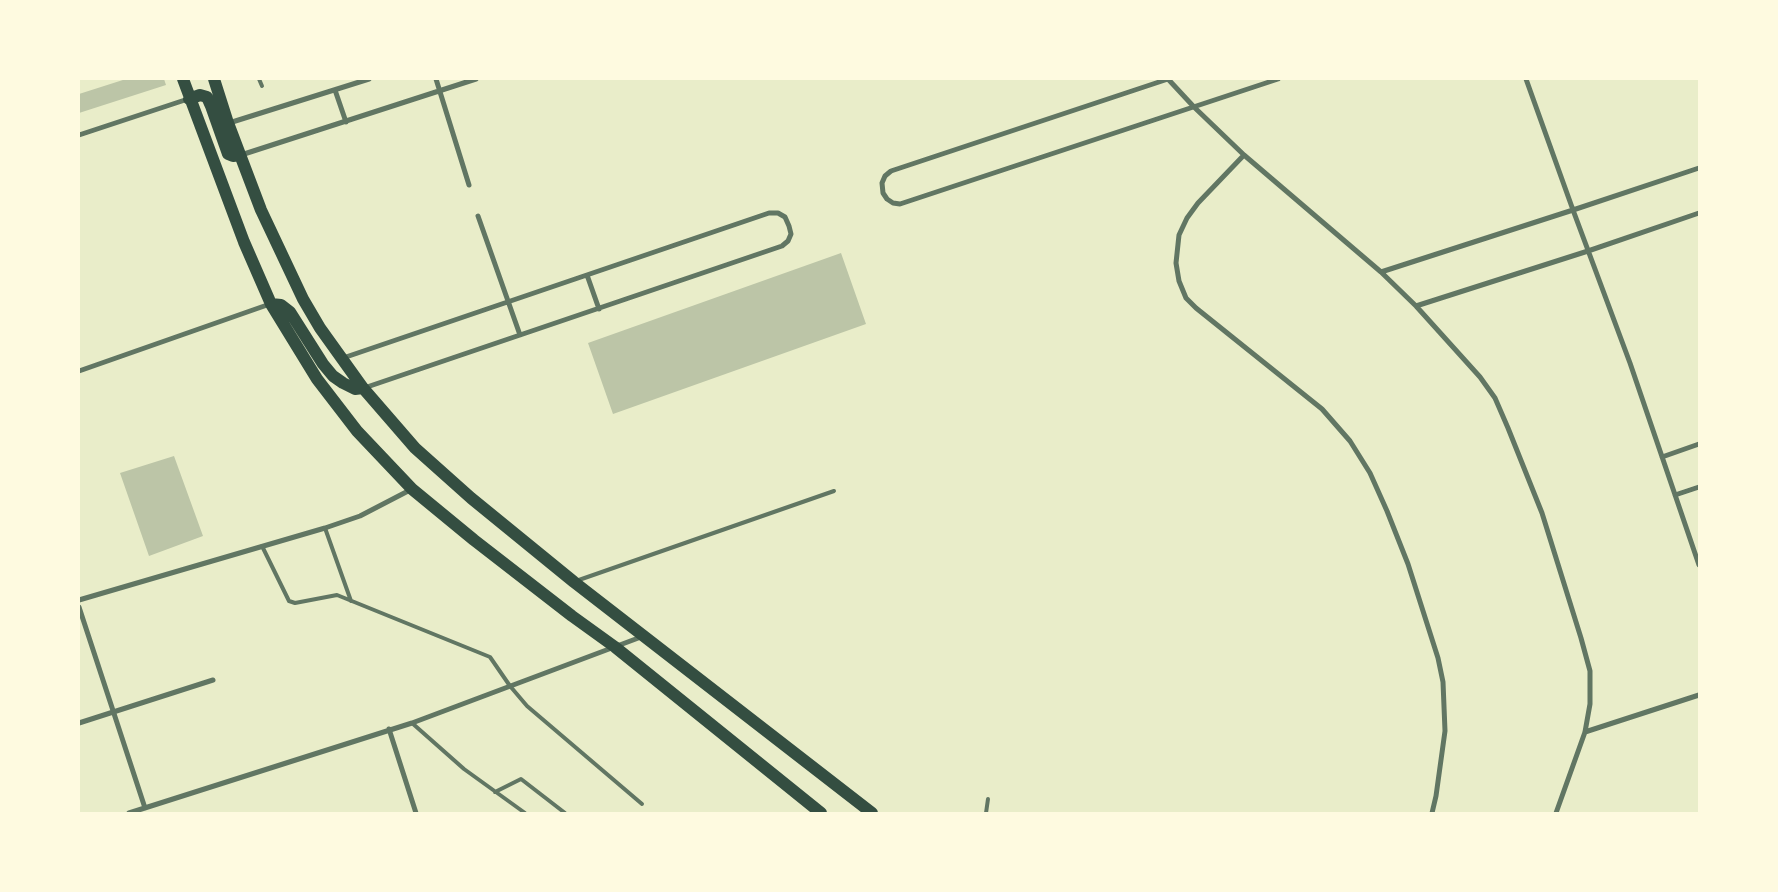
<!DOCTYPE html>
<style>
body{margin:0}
#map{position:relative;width:1778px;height:892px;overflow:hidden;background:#e9edc9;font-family:"Golos Text",sans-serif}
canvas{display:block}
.frame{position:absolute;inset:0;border:80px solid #fefae0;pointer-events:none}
</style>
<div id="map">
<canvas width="1778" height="892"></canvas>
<div class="frame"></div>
</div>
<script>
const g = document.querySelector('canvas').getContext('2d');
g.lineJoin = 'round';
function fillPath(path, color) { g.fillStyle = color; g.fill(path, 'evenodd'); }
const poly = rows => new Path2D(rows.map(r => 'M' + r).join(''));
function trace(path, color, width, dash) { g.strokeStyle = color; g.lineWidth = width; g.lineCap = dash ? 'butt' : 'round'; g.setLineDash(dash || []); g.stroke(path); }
const building = poly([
 [126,79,164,79,166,85,79,113,79,94],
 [841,253,866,324,613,414,588,343],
 [174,456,203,536,149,556,120,473]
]);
const service = poly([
 [259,79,262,86],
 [325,528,351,601],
 [262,546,289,601,295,603,337,595,490,657,510,686,527,706,642,804],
 [576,581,834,491],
 [412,723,464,769,525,813],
 [495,792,521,779,565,813],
 [986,813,988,799]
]);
const minor = poly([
 [436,79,469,185],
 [1168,79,1194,107,1244,155,1381,272,1416,306,1480,377,1495,398,1508,428,1542,513,1581,638,1590,671,1590,704,1585,732,1556,813],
 [1168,79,891,171,885,176,882,183,883,193,887,199,893,203,900,204,1278,79],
 [1526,79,1573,210,1630,363,1699,565],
 [335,90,346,122],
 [229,123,369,79],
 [79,135,188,99],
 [241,155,476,79],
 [1244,155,1198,203,1187,218,1179,235,1176,263,1179,281,1186,298,1196,308,1322,409,1350,441,1370,473,1387,511,1408,564,1438,658,1443,682,1445,731,1436,796,1432,813],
 [478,216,520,335],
 [1381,272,1573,210,1699,168],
 [587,275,599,309],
 [1416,306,1588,251,1699,213],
 [343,358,769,213,778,213,785,217,789,226,791,234,788,241,782,246,364,388],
 [79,371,270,304],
 [1662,457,1699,444],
 [1675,495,1699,487],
 [79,600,325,528,360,516,412,489],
 [79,607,145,808],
 [79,723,213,680],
 [389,729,416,813],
 [1585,732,1699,695],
 [129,813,412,723,641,637]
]);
const primary = poly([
 [183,79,244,242,271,304,317,379,357,431,412,489,474,540,572,616,615,647,821,813],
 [214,79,228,123,261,210,303,299,320,328,363,388,415,448,471,498,574,582,872,813],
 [189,99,200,95,207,97,211,106,228,154,233,156,240,155],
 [271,304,281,305,290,312,323,364,333,376,343,383,355,389,363,388]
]);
fillPath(building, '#bcc5a7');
trace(service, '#617663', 4);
trace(minor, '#617663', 5);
trace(primary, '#344e41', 12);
</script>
